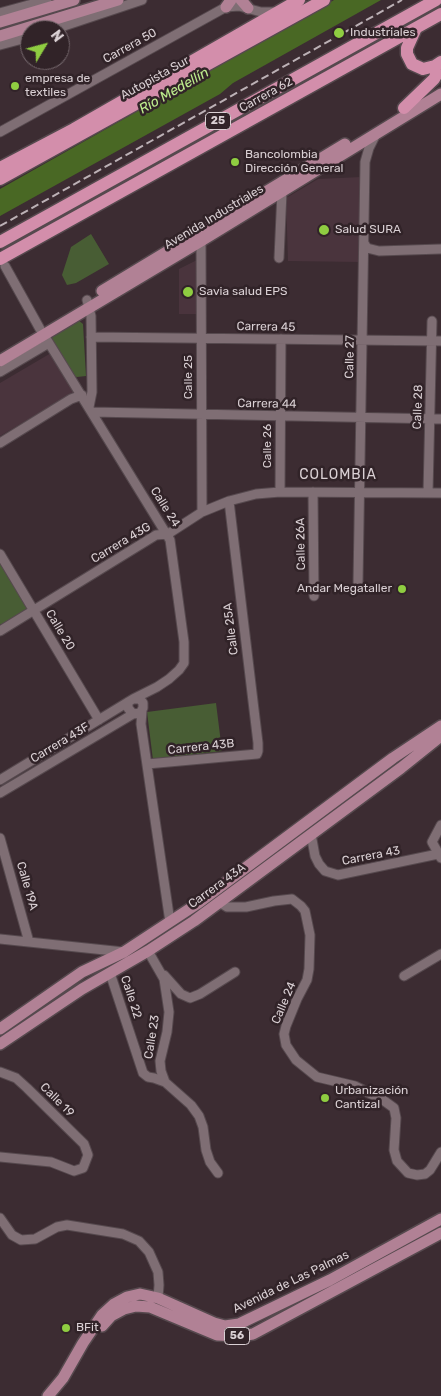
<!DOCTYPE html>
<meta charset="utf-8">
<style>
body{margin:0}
#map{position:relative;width:441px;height:1396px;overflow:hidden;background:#3c2c32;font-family:Rubik,sans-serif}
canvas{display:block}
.north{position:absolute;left:20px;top:20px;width:50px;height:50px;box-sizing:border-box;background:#312328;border:1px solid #75686d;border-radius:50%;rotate:53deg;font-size:14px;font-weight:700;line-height:20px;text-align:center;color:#dad0d4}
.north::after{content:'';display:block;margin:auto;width:18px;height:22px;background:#8fcd41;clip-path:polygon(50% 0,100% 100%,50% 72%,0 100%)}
</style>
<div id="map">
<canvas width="441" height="1396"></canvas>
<div class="north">N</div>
</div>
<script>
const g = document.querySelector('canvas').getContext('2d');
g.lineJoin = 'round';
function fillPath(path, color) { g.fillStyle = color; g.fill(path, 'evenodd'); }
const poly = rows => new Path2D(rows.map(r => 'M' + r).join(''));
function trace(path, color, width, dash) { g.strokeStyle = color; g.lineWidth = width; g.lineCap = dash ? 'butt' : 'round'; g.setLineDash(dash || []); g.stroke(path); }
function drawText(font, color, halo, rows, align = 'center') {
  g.font = font + ' Rubik,sans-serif'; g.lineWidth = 5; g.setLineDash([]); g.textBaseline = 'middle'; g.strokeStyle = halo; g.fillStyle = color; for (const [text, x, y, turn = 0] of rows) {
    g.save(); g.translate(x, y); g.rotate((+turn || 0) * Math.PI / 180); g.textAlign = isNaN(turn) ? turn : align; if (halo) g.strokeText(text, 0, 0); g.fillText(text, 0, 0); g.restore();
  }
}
const built = poly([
 [361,177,360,262,288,261,286,198,318,179],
 [197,260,197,314,179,314,179,269],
 [51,353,75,392,0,436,0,383]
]);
const green = poly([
 [91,234,109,264,76,283,67,285,62,275,71,247],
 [78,320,83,324,86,376,77,377,72,376,47,337],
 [0,561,28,607,27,609,4,625,0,624],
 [216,703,222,751,153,760,147,712]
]);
const water = poly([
 [334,0,381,0,233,83,220,94,0,216,0,189]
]);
const minor = poly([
 [0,13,47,0],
 [52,30,142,0],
 [0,45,30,37],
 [0,132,226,7,239,6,261,12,276,12],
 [201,241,202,512],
 [364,243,367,248,379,251,441,249],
 [279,258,282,192],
 [5,266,40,329],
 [87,300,91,316,92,392,89,407],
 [44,335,170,540,184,642,184,663,179,670,169,679,157,687,133,699],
 [91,337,441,341],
 [0,372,49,343],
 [92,412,441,419],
 [0,443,71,399,82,395],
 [280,492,281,339],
 [313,492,314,596],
 [428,493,432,321],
 [0,554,99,720],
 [358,583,365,162,369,148,376,134],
 [0,631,156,535,168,534,202,512,229,501,256,494,280,492,441,493],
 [142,711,141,724,170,922],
 [147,764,257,754,258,751,258,743,229,501],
 [0,780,133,699,140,699,143,703,143,708,140,713,133,714,128,708,128,702],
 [0,793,133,714],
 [311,834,315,856,319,864,325,871,338,875,438,854],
 [0,838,29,942],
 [441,858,432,842,441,825],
 [219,902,227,907,246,907,274,901,292,899,301,906,305,911,310,935,309,969,307,980,297,999,286,1026,284,1034,286,1045,296,1060,317,1077,355,1086,383,1100,394,1108,396,1118,394,1150,397,1161,408,1173,417,1175,425,1174,430,1170,441,1152],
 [0,939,124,952],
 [148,951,164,979,169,1012,167,1032,160,1061,161,1071,165,1082,191,1105,199,1116,203,1127,206,1150,210,1162,218,1173],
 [110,973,143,1073,148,1077,154,1078,165,1082],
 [164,975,181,994,190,998,200,994,235,972],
 [404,976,441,954],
 [0,1072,16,1078,27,1088,84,1144,88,1155,83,1168,74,1171,51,1162,0,1157],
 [0,1218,12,1235,21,1240,35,1239,57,1227,67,1225,123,1234,139,1241,149,1252,158,1272,159,1285,158,1298]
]);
const major = poly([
 [241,0,248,8],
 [226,7,231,0],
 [0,22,74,0],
 [0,36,118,0],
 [102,291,345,144],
 [0,361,201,241,441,94],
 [0,1029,82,972,124,952,197,904,393,758,441,726],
 [0,1044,82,989,148,951,194,921,401,768,441,736],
 [102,1326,111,1316,124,1309,136,1306,150,1307,217,1335,240,1336,253,1334,441,1233],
 [48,1396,63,1378,83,1343,102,1315,114,1304,127,1297,140,1294,158,1298,214,1323,225,1326,239,1324,330,1280,441,1219]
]);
const highway = poly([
 [416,28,407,48,407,54,412,64,423,69,435,66,441,62],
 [404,108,434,79,441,66],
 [0,168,74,129,299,0],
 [0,179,324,0],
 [0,242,436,0],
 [0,259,441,14]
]);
const rail = poly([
 [0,226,402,0]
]);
const markers = [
 [339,33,6,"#8fcd41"],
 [15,86,5,"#8fcd41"],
 [235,162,5,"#8fcd41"],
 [324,230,6,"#8fcd41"],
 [188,292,6,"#8fcd41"],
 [402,589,5,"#8fcd41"],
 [325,1098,5,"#8fcd41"],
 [66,1328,5,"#8fcd41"]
];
const shields = [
 [218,121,25],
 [237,1336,25]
];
const shieldNames = [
 ["25",218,121],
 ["56",237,1336]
];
const poiNames = [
 ["Industriales",350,33],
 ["empresa de",25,79],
 ["textiles",25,93],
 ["Bancolombia",245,155],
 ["Dirección General",245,169],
 ["Salud SURA",335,230],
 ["Savia salud EPS",199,292],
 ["Andar Megataller",392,589,"right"],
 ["Urbanización",335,1091],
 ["Cantizal",335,1105],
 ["BFit",76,1328]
];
const streetNames = [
 ["Carrera 50",130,46,-29],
 ["Autopista Sur",155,78,-29],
 ["Carrera 62",266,95,-29],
 ["Avenida Industriales",214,217,-31],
 ["Carrera 45",266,327,1],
 ["Calle 27",350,357,-89],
 ["Calle 25",189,377,-90],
 ["Carrera 44",267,404,1],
 ["Calle 28",418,407,-88],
 ["Calle 26",268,446,-90],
 ["Calle 24",165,507,58],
 ["Carrera 43G",121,543,-31],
 ["Calle 26A",301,544,-91],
 ["Calle 25A",231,629,-97],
 ["Calle 20",60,630,59],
 ["Carrera 43F",60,743,-31],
 ["Carrera 43B",201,747,-6],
 ["Carrera 43",371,856,-11],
 ["Calle 19A",27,886,74],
 ["Carrera 43A",217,886,-36],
 ["Calle 22",131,997,72],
 ["Calle 24",284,1003,-67],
 ["Calle 23",152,1037,-81],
 ["Calle 19",57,1100,45],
 ["Avenida de Las Palmas",291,1282,-26]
];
const waterNames = [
 ["Río Medellín",174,91,-30]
];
const neighbourhoodNames = [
 ["COLOMBIA",338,475]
];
fillPath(built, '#4a343d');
fillPath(green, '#485d34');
fillPath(water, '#496824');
trace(minor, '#56494e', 11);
trace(major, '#56494e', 14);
trace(highway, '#56494e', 15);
trace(minor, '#7f6e74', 9);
trace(major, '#b18195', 11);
trace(highway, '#d38eab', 12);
trace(rail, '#bcb1b6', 2, [8, 4]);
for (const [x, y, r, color] of markers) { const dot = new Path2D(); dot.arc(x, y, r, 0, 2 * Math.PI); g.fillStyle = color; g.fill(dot); trace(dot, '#312328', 2); }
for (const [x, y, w] of shields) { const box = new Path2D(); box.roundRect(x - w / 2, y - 8.5, w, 17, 4); g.fillStyle = '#312328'; g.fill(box); trace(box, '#dad0d4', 1); }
drawText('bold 11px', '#dad0d4', null, shieldNames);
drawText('12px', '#dad0d4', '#312328', poiNames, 'left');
drawText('12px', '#dad0d4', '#312328', streetNames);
drawText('italic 14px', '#bdec8d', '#312328', waterNames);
g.letterSpacing = '1px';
drawText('14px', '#dad0d4', '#312328', neighbourhoodNames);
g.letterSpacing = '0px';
</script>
